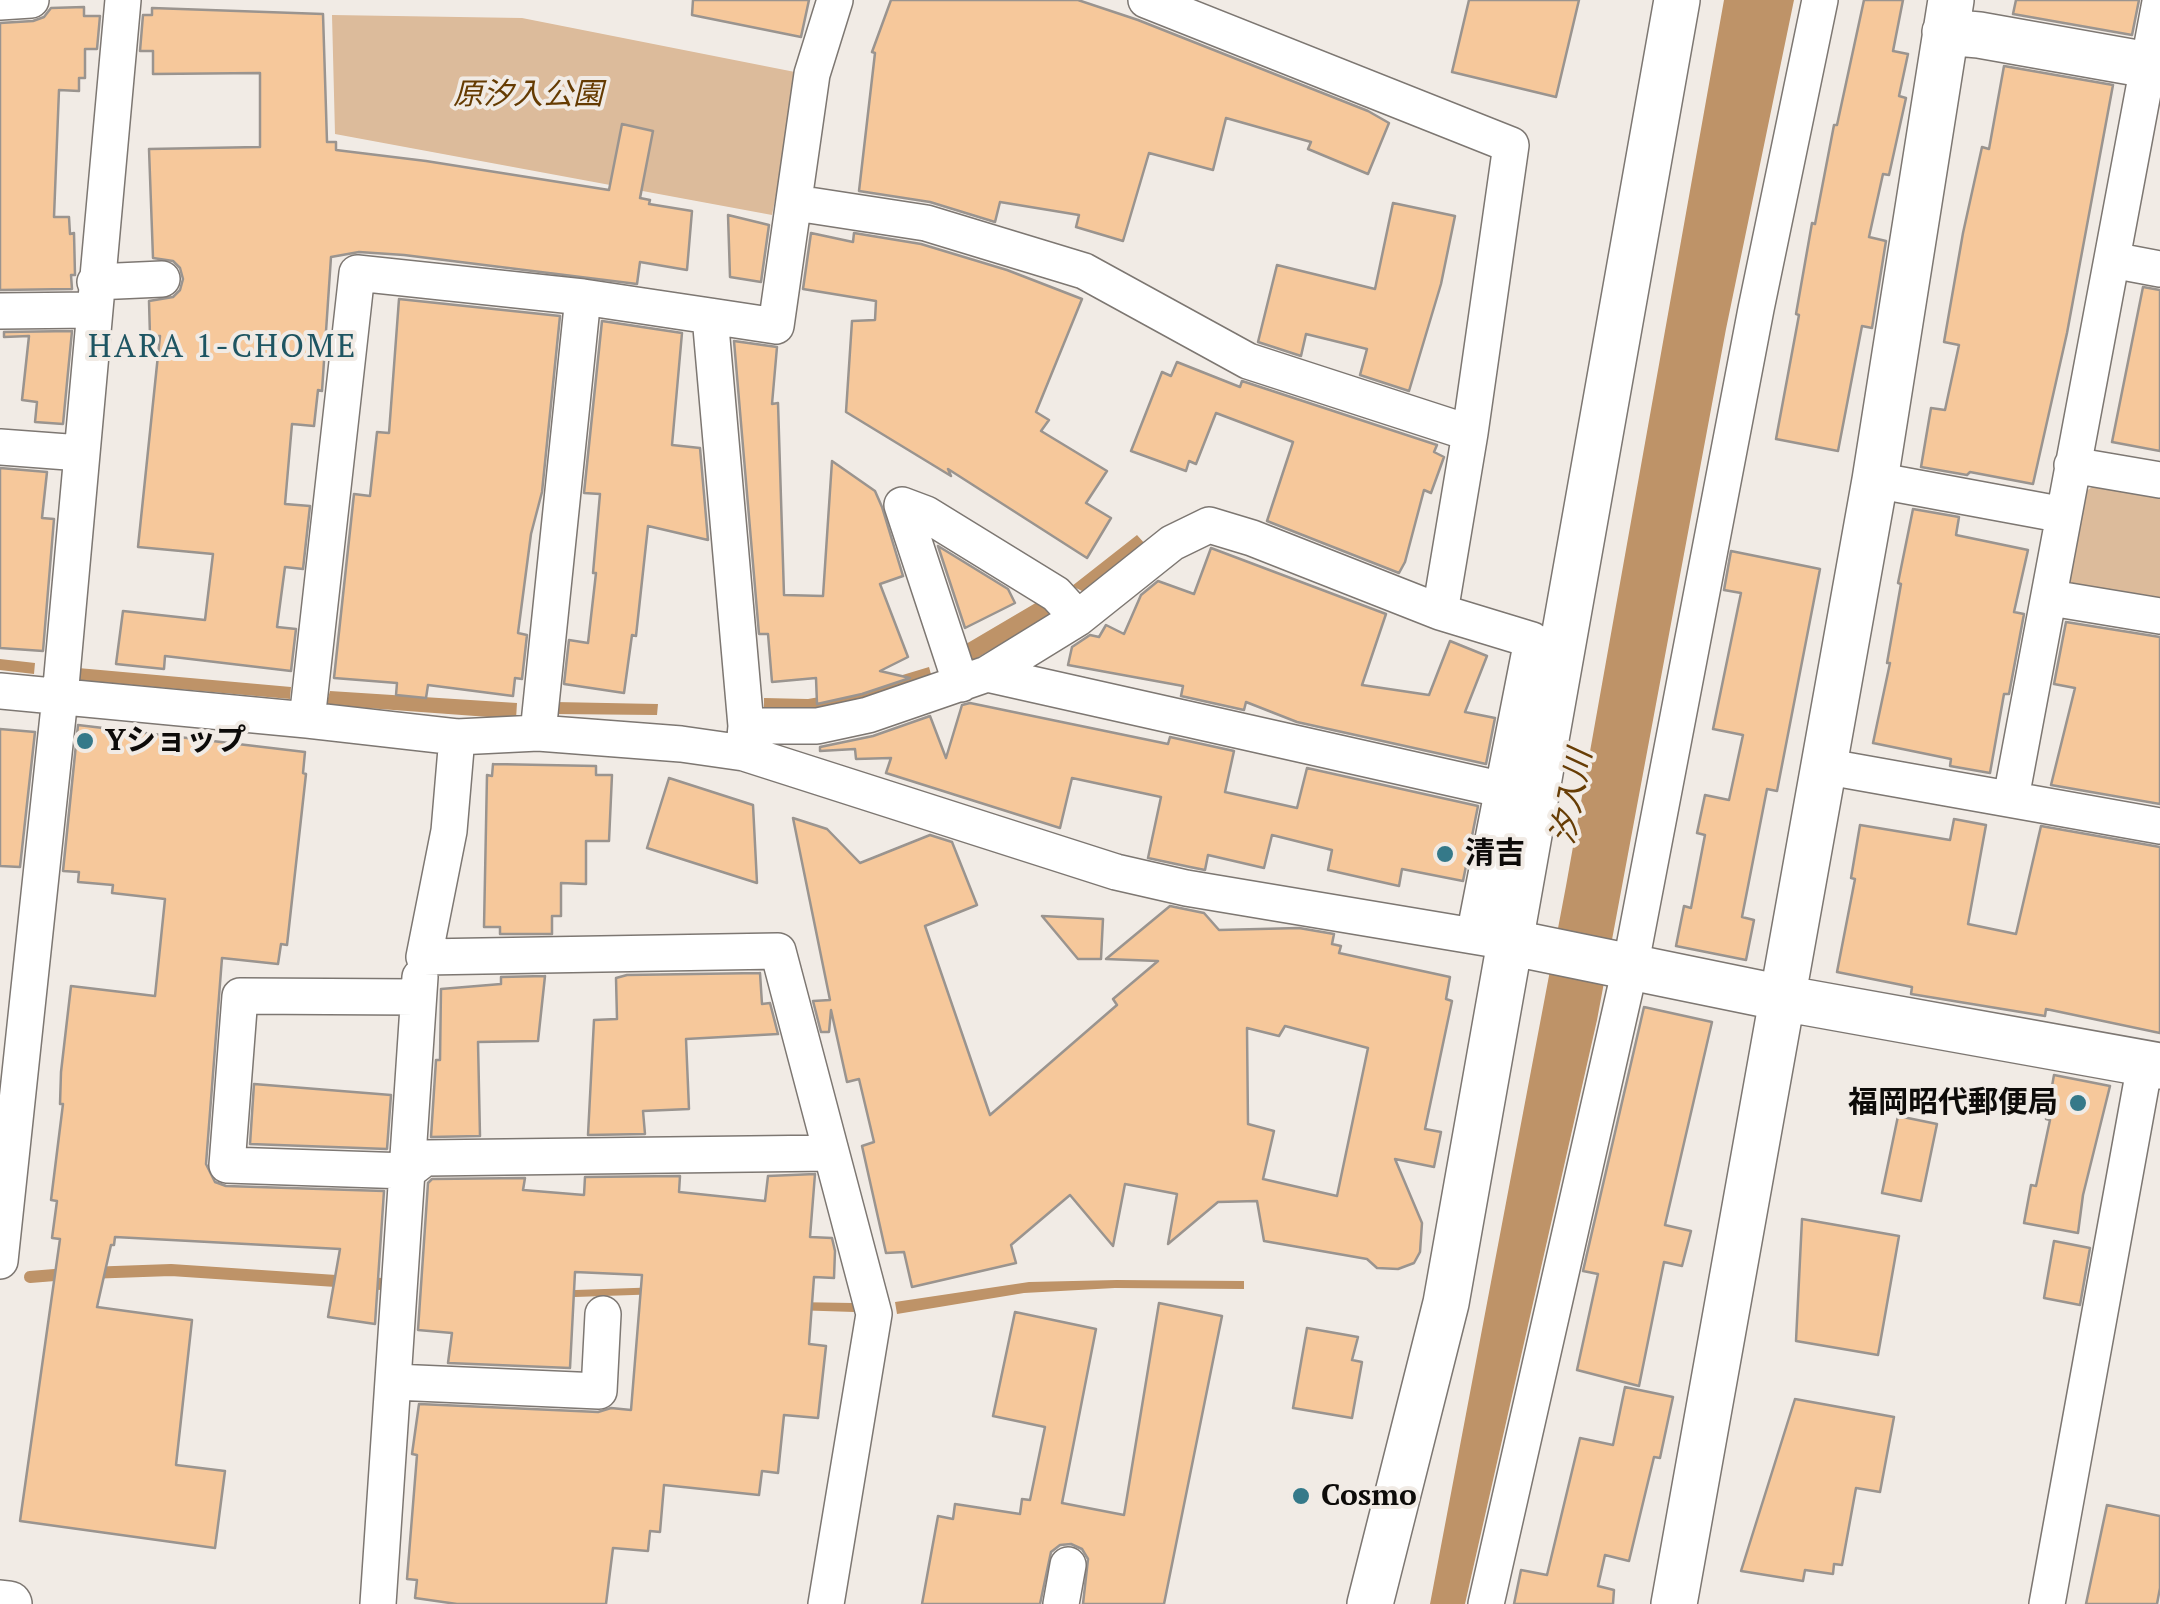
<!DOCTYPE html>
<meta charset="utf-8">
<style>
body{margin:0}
canvas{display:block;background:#f1ebe5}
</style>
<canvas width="2160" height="1604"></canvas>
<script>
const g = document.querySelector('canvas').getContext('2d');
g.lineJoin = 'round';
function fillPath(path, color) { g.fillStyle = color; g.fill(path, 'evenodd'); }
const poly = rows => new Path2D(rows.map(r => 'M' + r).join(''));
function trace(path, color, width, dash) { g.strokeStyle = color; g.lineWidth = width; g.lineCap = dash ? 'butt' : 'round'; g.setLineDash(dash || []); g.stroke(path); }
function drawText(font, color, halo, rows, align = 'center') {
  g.font = font + ' "PT Serif","Noto Sans JP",serif'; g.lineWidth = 8; g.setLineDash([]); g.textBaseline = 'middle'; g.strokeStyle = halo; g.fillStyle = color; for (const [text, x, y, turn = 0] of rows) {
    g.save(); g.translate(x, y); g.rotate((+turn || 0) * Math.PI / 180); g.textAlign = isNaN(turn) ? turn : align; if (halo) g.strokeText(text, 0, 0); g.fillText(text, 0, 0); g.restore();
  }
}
const green = poly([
 [332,15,522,18,800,73,772,215,335,134],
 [2100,482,2160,493,2160,607,2064,582,2083,493]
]);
const water = poly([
 [1724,0,1794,0,1726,329,1597,1020,1465,1604,1430,1604,1566,886],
 [1137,535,1146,545,1084,592,1072,586],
 [1039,601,1050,615,970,662,966,644],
 [0,659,35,663,34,674,0,670],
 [929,667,932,678,882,696,809,711,764,714,764,698,808,699,843,693],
 [78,668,291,687,290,699,77,680],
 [330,691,517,703,516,719,326,705],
 [555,702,658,704,657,715,553,714],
 [1117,1280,1244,1281,1244,1289,1115,1288,1024,1293,897,1314,895,1302,1029,1282],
 [663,1287,734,1301,853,1303,854,1312,732,1308,662,1294,546,1298,546,1291]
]);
const stream = poly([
 [87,1273,171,1270,381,1284],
 [30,1277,67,1274]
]);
const building = poly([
 [693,0,809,0,801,37,692,15,693,0],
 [891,0,1078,0,1138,20,1368,111,1389,123,1368,174,1308,149,1311,142,1226,118,1213,170,1149,153,1123,241,1076,227,1079,215,1000,202,995,222,930,202,859,191,875,53,872,52,891,0],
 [1469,0,1579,0,1556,97,1452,72,1469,0],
 [1864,0,1903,0,1893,51,1908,54,1899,96,1906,98,1889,175,1883,174,1869,237,1886,241,1872,328,1862,326,1838,451,1776,439,1799,315,1796,314,1812,223,1815,224,1834,125,1837,125,1864,0],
 [2016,0,2139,0,2132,35,2013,14,2016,0],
 [84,7,84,16,100,16,97,49,85,49,85,78,79,78,79,91,59,90,54,217,69,217,70,234,74,233,75,275,71,275,72,289,0,290,0,23,33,21,44,17,51,8,84,7],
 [152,8,323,14,327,142,336,142,336,150,426,161,609,190,622,124,653,131,640,198,650,200,649,204,692,211,687,270,640,262,637,284,404,255,359,252,331,257,322,391,318,390,314,426,292,424,285,504,310,506,303,569,285,567,277,627,296,629,291,671,165,656,164,669,116,664,123,611,205,620,213,554,138,547,160,336,150,336,149,301,173,297,180,290,183,279,180,268,173,261,153,258,149,149,260,147,260,73,153,74,153,51,140,51,143,15,152,15,152,8],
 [2004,66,2113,85,2067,333,2033,484,1970,472,1967,475,1921,467,1931,408,1945,410,1959,345,1944,342,1963,233,1982,147,1989,149,2004,66],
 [1393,203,1455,216,1441,284,1409,391,1360,375,1367,349,1306,334,1301,356,1258,342,1277,265,1375,289,1393,203],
 [728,215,769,225,761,282,730,277,728,215],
 [811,233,853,242,854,233,921,244,1007,270,1082,299,1036,412,1049,420,1041,431,1107,471,1086,503,1111,518,1087,558,948,469,951,476,846,412,852,321,875,320,876,301,803,289,811,233],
 [2143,287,2160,290,2160,451,2112,442,2143,287],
 [399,299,560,316,542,492,531,534,518,633,527,635,522,679,515,678,513,696,428,685,426,698,396,695,397,683,334,678,354,494,370,496,377,432,389,433,399,299],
 [602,321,682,333,672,445,700,448,708,540,648,526,636,636,632,635,624,693,564,684,569,640,588,643,596,573,593,573,600,494,584,493,602,321],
 [72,331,63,424,35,422,37,402,22,400,29,336,4,337,4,332,72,331],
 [734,341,777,347,772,404,778,403,784,595,823,596,832,461,875,491,882,507,903,576,880,584,908,657,880,671,910,678,862,694,817,704,816,678,772,682,768,634,759,634,734,341],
 [1177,362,1240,387,1242,381,1437,445,1434,452,1444,457,1431,493,1424,490,1405,562,1399,573,1267,521,1293,442,1216,413,1196,464,1189,461,1186,471,1131,451,1162,372,1171,376,1177,362],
 [0,468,47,472,42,518,54,519,43,651,0,648,0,468],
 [1913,509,1959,517,1956,535,2028,550,2014,612,2024,614,2009,694,2004,694,1990,773,1950,766,1951,759,1873,743,1890,663,1887,663,1901,584,1898,583,1913,509],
 [938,546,1008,589,1015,603,965,628,938,546],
 [1211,548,1386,614,1362,685,1429,695,1450,641,1487,656,1465,712,1495,718,1486,764,1297,722,1246,702,1244,710,1181,696,1183,686,1068,665,1072,647,1090,635,1099,637,1106,625,1124,634,1141,595,1158,581,1194,594,1211,548],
 [1731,551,1820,569,1777,791,1767,789,1742,917,1754,920,1746,960,1676,946,1684,906,1691,908,1705,835,1697,833,1705,795,1729,800,1743,735,1713,729,1741,593,1724,590,1731,551],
 [2066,622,2160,637,2160,804,2051,785,2075,688,2054,684,2066,622],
 [970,703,1168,744,1170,737,1234,751,1225,792,1297,808,1307,768,1478,806,1463,881,1402,869,1399,886,1328,870,1332,850,1272,835,1264,868,1208,855,1205,870,1190,867,1148,858,1161,797,1072,778,1060,828,886,773,891,758,856,759,855,749,820,751,820,747,873,736,930,716,946,758,962,705,970,703],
 [78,725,305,752,303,773,306,774,287,945,281,944,278,964,222,958,206,1164,215,1182,226,1186,384,1191,375,1324,328,1317,340,1249,115,1237,114,1245,111,1245,97,1307,192,1320,176,1465,225,1471,215,1548,20,1521,60,1239,52,1238,57,1201,51,1200,63,1104,60,1104,61,1072,71,986,155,996,165,899,112,893,113,885,78,882,79,872,63,871,78,725],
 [0,729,35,732,20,867,0,866,0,729],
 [493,764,596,766,596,775,612,775,609,841,586,841,586,884,561,883,561,916,552,916,552,934,500,934,500,927,484,927,487,775,492,776,493,764],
 [669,778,753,805,757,883,647,848,669,778],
 [793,818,827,829,860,863,930,835,952,842,977,905,925,926,990,1115,1117,1005,1113,999,1158,961,1106,959,1170,906,1204,913,1219,930,1299,928,1334,934,1332,944,1341,946,1339,953,1450,977,1446,999,1452,1001,1425,1129,1441,1132,1434,1167,1395,1159,1422,1223,1420,1252,1414,1263,1398,1269,1377,1268,1367,1259,1264,1241,1257,1201,1218,1202,1168,1244,1177,1194,1125,1184,1113,1246,1070,1195,1011,1245,1016,1263,912,1287,904,1252,886,1253,862,1146,874,1142,859,1079,847,1082,831,1010,829,1032,821,1032,813,1001,830,1000,793,818],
 [1285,1026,1368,1048,1337,1196,1263,1179,1274,1131,1248,1124,1247,1028,1279,1036,1285,1026],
 [1954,819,1986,825,1968,924,2016,934,2041,826,2160,847,2160,1033,2046,1009,2045,1016,1911,994,1912,987,1837,972,1855,879,1851,878,1860,825,1950,840,1954,819],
 [1042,916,1103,919,1101,959,1078,959,1042,916],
 [760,973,762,1004,770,1003,778,1034,686,1039,689,1109,643,1111,645,1134,588,1135,594,1020,617,1019,616,978,627,975,760,973],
 [545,976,538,1041,478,1042,480,1136,431,1137,436,1060,440,1060,441,989,501,984,501,977,545,976],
 [1644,1007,1712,1022,1665,1225,1691,1231,1682,1266,1664,1262,1639,1386,1577,1370,1598,1274,1583,1271,1644,1007],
 [2054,1075,2110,1086,2083,1195,2078,1233,2024,1223,2031,1185,2036,1186,2050,1120,2046,1119,2054,1075],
 [254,1084,391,1095,387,1149,250,1144,254,1084],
 [1898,1116,1937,1124,1921,1201,1882,1193,1898,1116],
 [815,1174,810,1237,832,1238,835,1251,834,1278,814,1277,809,1344,826,1346,818,1418,784,1415,778,1473,762,1471,759,1495,664,1485,660,1532,650,1531,648,1551,613,1548,606,1604,457,1604,415,1598,417,1580,407,1579,417,1455,412,1454,419,1404,598,1412,611,1408,631,1410,642,1275,575,1272,570,1368,448,1363,452,1333,418,1330,428,1183,432,1179,525,1178,523,1190,584,1195,585,1177,680,1176,679,1192,765,1201,768,1176,815,1174],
 [1802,1219,1899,1236,1878,1355,1796,1341,1802,1219],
 [2054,1241,2090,1248,2080,1305,2044,1298,2054,1241],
 [1159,1303,1222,1316,1164,1604,1083,1604,1088,1559,1082,1549,1071,1544,1060,1545,1051,1552,1040,1604,922,1604,938,1516,953,1519,955,1504,1020,1514,1022,1499,1030,1500,1045,1427,993,1416,1015,1312,1096,1329,1062,1503,1124,1515,1159,1303],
 [1307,1328,1358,1337,1352,1360,1362,1362,1352,1418,1293,1408,1307,1328],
 [1625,1387,1673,1397,1660,1458,1654,1457,1629,1561,1605,1555,1598,1586,1614,1590,1613,1604,1514,1604,1521,1570,1547,1575,1580,1438,1613,1445,1625,1387],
 [1795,1399,1894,1417,1880,1492,1856,1488,1842,1565,1834,1564,1833,1574,1805,1570,1803,1581,1741,1571,1795,1399],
 [2107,1505,2160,1516,2160,1588,2157,1604,2086,1604,2107,1505]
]);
const minor = poly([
 [0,2,31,0],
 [796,203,926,223,1084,271,1248,361,1470,433],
 [2112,260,2160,269],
 [95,282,162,279],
 [0,311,93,310],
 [710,316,776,326,812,74,835,0],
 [0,447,81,453],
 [2072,465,2160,480],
 [1875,480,2064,515],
 [2051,598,2160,616],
 [1440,612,1532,640,1474,936],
 [987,674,1504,790],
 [961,684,902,505,926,514,1056,594,1078,618],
 [0,691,307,720,457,737,538,733,681,744,744,753,1116,872,1186,888,1509,942],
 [307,720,357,273,583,297,710,316,746,726,744,749],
 [746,726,817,726,868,715,987,674,1078,618,1172,543,1209,525,1252,538,1440,612,1470,433,1511,145,1146,0],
 [538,733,583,297],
 [457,737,449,831,424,957,778,951,874,1314,826,1604],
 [1823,766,2160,826],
 [2011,798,2160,2],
 [416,997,240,996,227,1165,408,1171,425,1158,831,1153],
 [0,1261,60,697,123,0],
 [394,1382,599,1391,603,1314],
 [378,1604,420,977],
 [1061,1604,1068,1565],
 [1486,1604,1630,968,1756,309,1820,0],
 [2047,1604,2145,1064]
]);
const tertiary = poly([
 [1945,32,1979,35,2160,67],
 [1509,942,1782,998,2160,1066],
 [0,1603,9,1604],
 [1370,1604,1446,1303,1677,0],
 [1674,1604,1875,480,1951,0]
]);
const markers = [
 [85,741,10,"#357989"],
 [1445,854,10,"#357989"],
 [2078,1103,10,"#357989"],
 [1301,1496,10,"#357989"]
];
const parkNames = [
 ["原汐入公園",528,95]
];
const poiNames = [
 ["Yショップ",105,741],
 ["清吉",1465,854],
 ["福岡昭代郵便局",2058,1103,"right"],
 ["Cosmo",1321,1496]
];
const neighbourhoodNames = [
 ["HARA 1-CHOME",223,348]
];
const waterNames = [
 ["汐入川",1573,797,-79]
];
fillPath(green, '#dcbb9b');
fillPath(water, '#be9368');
trace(stream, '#be9368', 12);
fillPath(building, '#f6c89b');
trace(building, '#9a948f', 2.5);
trace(minor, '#7d7772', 38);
trace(tertiary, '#7d7772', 48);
trace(minor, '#fff', 35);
trace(tertiary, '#fff', 45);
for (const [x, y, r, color] of markers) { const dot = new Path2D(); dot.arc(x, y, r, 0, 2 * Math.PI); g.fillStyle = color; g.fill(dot); trace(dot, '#f1ebe5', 4); }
drawText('italic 30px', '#653b02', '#f1ebe5', parkNames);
drawText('bold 30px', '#0d0b09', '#f1ebe5', poiNames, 'left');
g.letterSpacing = '2.5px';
drawText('32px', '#1e5562', '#f1ebe5', neighbourhoodNames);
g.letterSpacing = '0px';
drawText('italic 32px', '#673d05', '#f1ebe5', waterNames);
</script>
